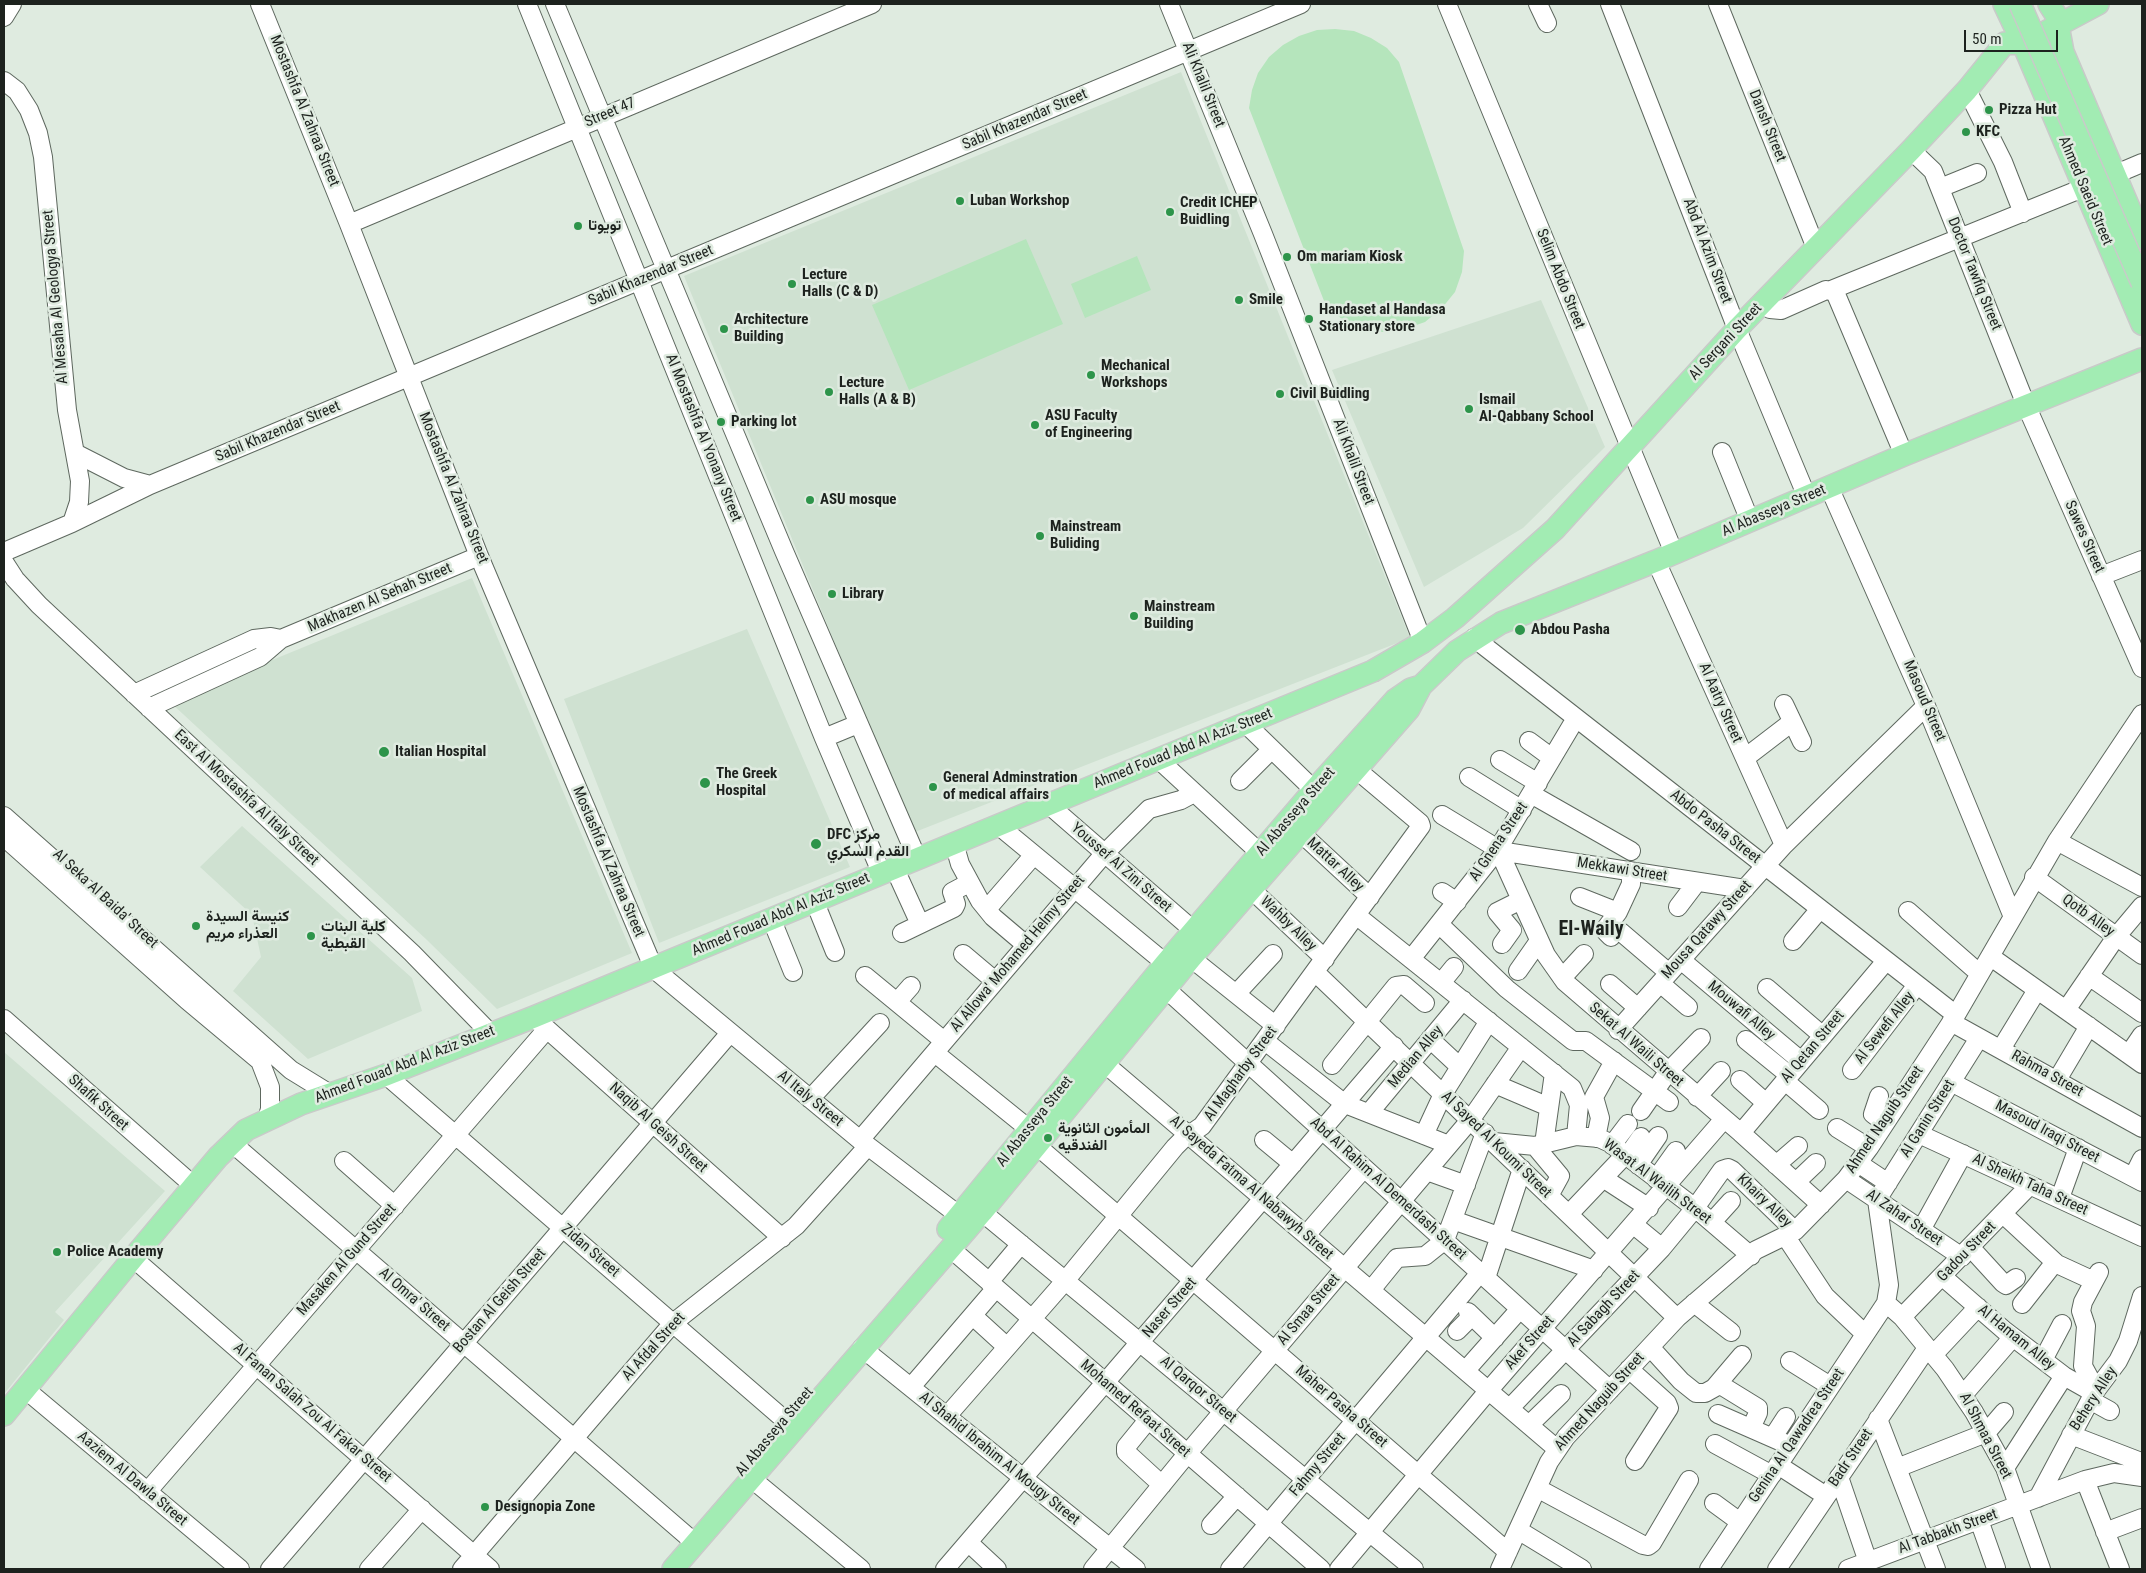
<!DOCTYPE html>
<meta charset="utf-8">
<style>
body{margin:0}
#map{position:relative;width:2146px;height:1573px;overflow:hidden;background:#dfebe0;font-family:"Roboto Condensed",sans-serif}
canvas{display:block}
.frame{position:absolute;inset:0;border:5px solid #1d221e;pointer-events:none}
.scale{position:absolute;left:1964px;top:30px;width:94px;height:22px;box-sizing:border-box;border:2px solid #1d221e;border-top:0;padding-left:6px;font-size:15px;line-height:18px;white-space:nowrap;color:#1d221e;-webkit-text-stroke:4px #dfebe0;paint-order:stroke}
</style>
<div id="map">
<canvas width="2146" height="1573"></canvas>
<div class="frame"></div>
<div class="scale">50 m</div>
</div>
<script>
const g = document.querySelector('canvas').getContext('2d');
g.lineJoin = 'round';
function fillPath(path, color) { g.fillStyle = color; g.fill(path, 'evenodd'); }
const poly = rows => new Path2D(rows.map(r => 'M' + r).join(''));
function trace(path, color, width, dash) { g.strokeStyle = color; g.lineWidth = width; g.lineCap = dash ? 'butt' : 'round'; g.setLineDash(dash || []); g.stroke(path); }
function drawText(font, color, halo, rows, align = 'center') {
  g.font = font + ' "Roboto Condensed",Vazirmatn,sans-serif'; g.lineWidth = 5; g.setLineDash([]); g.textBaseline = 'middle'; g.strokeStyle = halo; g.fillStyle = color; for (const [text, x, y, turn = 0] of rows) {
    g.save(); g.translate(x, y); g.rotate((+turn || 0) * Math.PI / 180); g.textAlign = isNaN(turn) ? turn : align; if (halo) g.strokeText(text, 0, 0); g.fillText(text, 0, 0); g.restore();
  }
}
const built = poly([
 [1181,72,1410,638,915,832,843,663,684,276],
 [1541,300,1605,447,1523,528,1424,587,1332,370],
 [472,578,632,953,497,1009,427,940,170,702],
 [747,629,850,867,659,943,564,699],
 [242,826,412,978,422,1011,308,1059,233,991,261,957,252,915,200,867],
 [4,1052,165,1191,55,1312,64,1320,4,1394]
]);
const green = poly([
 [1335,29,1354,31,1371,38,1387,48,1399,62,1464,251,1462,272,1455,292,1442,308,1425,322,1405,329,1383,332,1362,329,1343,320,1326,306,1249,108,1252,90,1258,73,1269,57,1283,45,1299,36,1317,30],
 [1026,239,1063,324,909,390,872,305],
 [1137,256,1151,290,1085,318,1071,284]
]);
const minor = poly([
 [260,4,349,224,479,556,654,969,860,1140,969,1223],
 [527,4,824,738,881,872],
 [555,4,784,551,917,858],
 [1169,4,1263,234,1423,642],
 [1447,4,1674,553],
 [1538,4,1547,23],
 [1610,4,1737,329,1807,497],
 [1718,4,1816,248],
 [4,17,12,4],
 [4,81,17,91,29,110,38,133,43,157,67,410,80,481,79,502,72,523],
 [1967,90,2003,162,2023,213],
 [1911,150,1933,171,2026,405,2142,668],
 [2116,174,2142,163],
 [1940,188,1977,173],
 [349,224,872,4],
 [1831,290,2083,188],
 [1762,303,1770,309,1781,310,1826,290,1835,292,1904,455],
 [1722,452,1750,521],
 [75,453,124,478,150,485],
 [1829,487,1926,706,2013,917],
 [4,552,72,523,150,485,1301,4],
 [1656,561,1784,845],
 [4,562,15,579,39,605,412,953,490,1033],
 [2101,576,2142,560],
 [1474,638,1956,1015],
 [134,694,254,639,271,637,281,639],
 [1784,704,1802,742],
 [149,708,260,657,281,639,479,556],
 [1245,723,1314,790],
 [824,738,858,724],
 [1529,741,1552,758],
 [1745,758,1792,722],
 [1158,759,1260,853],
 [1500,760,1538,783],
 [1469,777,1522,810],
 [1240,781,1271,750],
 [1531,794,1631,851],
 [1048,804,1193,930],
 [1442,815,1498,849,1546,955,1565,982,1741,1133,1821,1205],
 [4,816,291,1070,330,1094],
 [998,825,1176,972],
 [1301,833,1370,897],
 [4,837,187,1000,260,1061,270,1087,270,1109,267,1119],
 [2057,841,2142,887],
 [954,843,960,864,980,901,993,917,1026,945],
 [1499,851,1745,889],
 [894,867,920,924],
 [2034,877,2142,955],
 [1252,890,1325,959],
 [1442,892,1457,902],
 [1580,897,1618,912],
 [814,900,835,952],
 [1678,907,1697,882],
 [987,909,1033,856],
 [1908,911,1980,974],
 [1356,915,1572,1088,1579,1105,1576,1136],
 [771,918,793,972],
 [1439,924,1507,989,1573,1041,1586,1041,1669,1102],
 [1621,932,1669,973],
 [902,933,954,908,956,904,952,892,969,883],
 [1611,937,1606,932,1606,928,1618,912,1631,884,1631,871],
 [1793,941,1820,909],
 [1502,944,1512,930,1497,912,1521,900],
 [963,954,995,981],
 [1991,957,2142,1064],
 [1191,958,1276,1026],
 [1411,959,1498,849,1576,718],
 [1681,960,1801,1061],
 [1518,971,1539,941],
 [1315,972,1677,1318],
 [865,976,944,1041],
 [2089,976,2142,1013],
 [1562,978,1584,954],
 [1441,983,1454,967],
 [1660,983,1688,1007],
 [1610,984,1638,1008],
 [1767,988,1823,1036],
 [1166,989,1610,1390],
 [1236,994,1273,954],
 [897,1002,911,986],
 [2066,1010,2116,937,2142,906],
 [4,1019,194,1186],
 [538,1021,782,1238],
 [1951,1022,2142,1128],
 [1618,1030,1784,845,1926,706],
 [1430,1039,1460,1067],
 [1746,1040,1789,1075],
 [1265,1041,1345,1104,1449,1145],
 [2001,1049,2037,990],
 [935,1053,1029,1129],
 [2129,1054,2142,1035],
 [1104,1063,1557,1449],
 [1332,1065,1396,986,1404,985,1425,1003],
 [1852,1070,1917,985],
 [386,1075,794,1428],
 [1740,1080,1766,1103],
 [2057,1080,2089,1026],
 [1785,1081,1819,1110],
 [1951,1082,2142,1182],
 [1495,1084,1549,1107],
 [1879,1096,1873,1114,1885,1123],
 [1697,1097,1721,1071],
 [810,1099,880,1023],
 [1641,1111,1668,1072,1701,1038],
 [1369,1113,1463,1000],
 [1837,1128,1869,1148],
 [1741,1133,1886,961],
 [1919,1134,2142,1237],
 [1424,1135,1443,1094,1489,1021],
 [1596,1138,1600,1118,1594,1097,1614,1061],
 [860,1140,1104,854,1149,809,1181,800,1194,793],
 [1264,1140,1293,1164],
 [1494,1142,1535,1146,1576,1136,1599,1138,1610,1143,1695,1208,1751,1256],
 [232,1143,687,1536],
 [1544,1144,1554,1073],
 [1036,1145,1508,1552],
 [1612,1145,1628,1124],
 [1535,1146,1560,1176,1549,1196],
 [1627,1157,1641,1137],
 [344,1161,395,1206],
 [1858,1163,1888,1183],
 [1638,1165,1658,1136],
 [1776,1165,1798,1146],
 [1427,1171,1466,1185],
 [2133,1177,2142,1159],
 [1603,1178,1649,1208],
 [1656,1179,1676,1151],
 [1846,1179,1962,1257],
 [1796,1182,1816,1163],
 [2060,1198,2078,1148],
 [982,1212,1414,1569],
 [1569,1214,1625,1155],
 [2003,1214,2057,1264,2094,1281],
 [1453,1220,1594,1270],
 [1712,1222,1731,1201],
 [1634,1225,1662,1248],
 [1921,1230,1963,1154],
 [1306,1235,1364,1168],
 [1786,1237,1825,1296,1865,1334],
 [950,1248,1321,1569],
 [1971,1248,2003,1283,2006,1285,2016,1278],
 [133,1258,490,1569],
 [1943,1277,2005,1331,2064,1376,2094,1393],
 [1486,1278,1522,1169],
 [989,1282,1021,1244],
 [1371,1290,1397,1258,1425,1256,1445,1240,1485,1133],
 [1694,1303,1731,1332],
 [1886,1303,1902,1317,1945,1369,1974,1412,2005,1468,2041,1569],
 [2022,1304,2055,1262],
 [1468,1312,1495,1338],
 [973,1316,1007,1347],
 [1902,1317,2030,1185],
 [1457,1331,1472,1316],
 [1650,1347,1681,1381,1696,1393,1705,1393,1714,1388,1742,1355],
 [862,1348,1136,1569],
 [1933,1355,1978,1307],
 [2043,1360,2062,1324],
 [1790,1361,1830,1386],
 [1629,1369,1667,1403,1669,1408,1635,1461],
 [1466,1370,1520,1309],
 [1719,1384,1758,1408,1758,1413,1751,1428],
 [911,1387,996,1288],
 [25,1389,240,1569],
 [2096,1390,2083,1366,2086,1326,2081,1311,2083,1302,2099,1272],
 [1963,1395,2013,1337],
 [2090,1400,2110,1411],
 [1510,1408,1662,1248,1695,1208,1722,1170,1728,1168,1732,1170,1795,1231],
 [1718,1414,1791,1446],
 [947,1416,1065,1281,1175,1147,1183,1139,1202,1126,1421,826,1420,823,1357,770],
 [1878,1419,1936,1569],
 [1148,1420,1126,1447,1126,1452,1162,1485],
 [1529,1425,1561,1394],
 [2071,1435,2141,1462],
 [1773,1437,1786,1417],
 [1715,1444,1772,1475],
 [1778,1465,1826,1496],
 [1897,1468,1986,1433,2004,1412],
 [2005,1468,2064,1376],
 [1839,1477,1868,1562],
 [752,1479,861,1569],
 [2085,1480,2120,1569],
 [1537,1488,1643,1545,1648,1546,1652,1543,1689,1480],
 [147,1492,547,1029],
 [2038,1498,2094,1393,2118,1361,2128,1341,2142,1296],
 [1714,1503,1740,1522],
 [1979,1520,1996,1568],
 [1211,1525,1237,1496],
 [1518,1530,1582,1569],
 [2105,1532,2142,1518],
 [969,1543,997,1569],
 [270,1569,730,1033],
 [369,1569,422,1509],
 [462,1569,673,1323,796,1226,868,1146],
 [945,1569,1394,1046],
 [1093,1569,1187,1454,1471,1119,1521,1047],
 [1230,1569,1480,1273],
 [1339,1569,1489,1390,1724,1119],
 [1500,1569,1549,1462,1566,1437,1677,1318,1756,1250,1795,1231,1846,1179,1869,1148,1956,1015,2057,841,2142,714],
 [1709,1569,1886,1303,1889,1285,1877,1200,1979,1038],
 [1777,1569,1927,1348],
 [1848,1569,2085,1480,2114,1473,2142,1477]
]);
const major = poly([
 [2004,4,2023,44,2142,324],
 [2049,4,2056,15,2063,52,2142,238],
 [948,1229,1165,964,1314,790,1395,700,1411,689,1421,686],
 [4,1415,133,1258,218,1157,246,1130,301,1104,386,1075,534,1017,1188,747,1373,671,1423,642,1455,618,1555,529,1737,329,1911,150,1967,90,2005,43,2023,44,2098,4],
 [673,1569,982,1212,1191,958,1409,709,1421,686,1457,651,1501,623,1656,561,1904,455,2142,359]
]);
const majorBridge = poly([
 [2020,4,2142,283]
]);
const markers = [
 [1989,110,5,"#2d944a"],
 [1966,132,5,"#2d944a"],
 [960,201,5,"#2d944a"],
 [1170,212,5,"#2d944a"],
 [578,226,5,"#2d944a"],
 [1287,257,5,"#2d944a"],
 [792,284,5,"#2d944a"],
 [1239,300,5,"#2d944a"],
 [1309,319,5,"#2d944a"],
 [724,329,5,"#2d944a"],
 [1091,375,5,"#2d944a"],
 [829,392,5,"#2d944a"],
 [1280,394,5,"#2d944a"],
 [1469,409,5,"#2d944a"],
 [721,422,5,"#2d944a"],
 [1035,425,5,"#2d944a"],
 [810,500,5,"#2d944a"],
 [1040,536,5,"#2d944a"],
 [832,594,5,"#2d944a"],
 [1134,616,5,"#2d944a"],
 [1520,630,6,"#2d944a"],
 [384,752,6,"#2d944a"],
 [705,783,6,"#2d944a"],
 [933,787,5,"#2d944a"],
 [816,844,6,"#2d944a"],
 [196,926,5,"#2d944a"],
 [311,936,5,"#2d944a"],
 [1048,1138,5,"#2d944a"],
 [57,1252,5,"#2d944a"],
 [485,1507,5,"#2d944a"]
];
const streetNames = [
 ["Ali Khalil Street",1203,85,68],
 ["Mostashfa Al Zahraa Street",304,111,68],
 ["Street 47",610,113,-23],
 ["Sabil Khazendar Street",1025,120,-23],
 ["Dansh Street",1767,126,68],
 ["Ahmed Saeid Street",2085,191,67],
 ["Abd Al Azim Street",1707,251,69],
 ["Doctor Tawfiq Street",1974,274,68],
 ["Sabil Khazendar Street",651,276,-23],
 ["Selim Abdo Street",1560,279,68],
 ["Al Mesaha Al Geologya Street",56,297,-95],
 ["Al Sergani Street",1726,342,-47],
 ["Sabil Khazendar Street",278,432,-23],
 ["Al Mostashfa Al Yonany Street",703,438,68],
 ["Ali Khalil Street",1353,462,69],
 ["Mostashfa Al Zahraa Street",453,488,68],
 ["Al Abasseya Street",1774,511,-23],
 ["Sawes Street",2084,537,66],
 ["Makhazen Al Sehah Street",380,598,-23],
 ["Masoud Street",1924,701,67],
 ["Al Aatry Street",1720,703,66],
 ["Ahmed Fouad Abd Al Aziz Street",1183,749,-22],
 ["East Al Mostashfa Al Italy Street",246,798,43],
 ["Al Abasseya Street",1296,812,-49],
 ["Abdo Pasha Street",1715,827,38],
 ["Al Gnena Street",1499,842,-56],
 ["Mostashfa Al Zahraa Street",608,862,67],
 ["Mattar Alley",1335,865,43],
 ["Youssef Al Zini Street",1121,868,41],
 ["Mekkawi Street",1622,870,9],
 ["Al Seka Al Baida' Street",105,899,43],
 ["Ahmed Fouad Abd Al Aziz Street",781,915,-23],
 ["Qotb Alley",2088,916,36],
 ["Wahby Alley",1288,924,44],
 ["Mousa Qatawy Street",1707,930,-48],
 ["Al Allowa' Mohamed Helmy Street",1018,954,-50],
 ["Mouwafi Alley",1741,1011,40],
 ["Al Sewefi Alley",1885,1028,-52],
 ["Sekat Al Waili Street",1636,1045,41],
 ["Al Qetan Street",1813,1047,-50],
 ["Median Alley",1416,1057,-50],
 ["Ahmed Fouad Abd Al Aziz Street",405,1065,-21],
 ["Al Magharby Street",1241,1074,-54],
 ["Rahma Street",2047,1074,29],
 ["Al Italy Street",810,1099,39],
 ["Shafik Street",98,1103,42],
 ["Al Ganin Street",1928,1119,-58],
 ["Ahmed Naguib Street",1885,1120,-56],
 ["Al Abasseya Street",1035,1122,-51],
 ["Naqib Al Geish Street",658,1128,42],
 ["Masoud Iraqi Street",2047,1132,28],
 ["Al Sayed Al Koumi Street",1496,1145,44],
 ["Wasat Al Wailih Street",1657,1182,37],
 ["Al Sheikh Taha Street",2030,1185,25],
 ["Al Sayeda Fatma Al Nabawyh Street",1251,1188,41],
 ["Abd Al Rahim Al Demerdash Street",1388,1189,42],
 ["Khairy Alley",1764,1201,44],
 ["Al Zahar Street",1904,1218,34],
 ["Zidan Street",590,1251,41],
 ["Gadou Street",1967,1252,-46],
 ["Masaken Al Gund Street",347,1260,-49],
 ["Al Omra' Street",414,1300,41],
 ["Bostan Al Geish Street",500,1301,-49],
 ["Naser Street",1170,1308,-49],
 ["Al Sabagh Street",1604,1309,-47],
 ["Al Smaa Street",1309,1310,-50],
 ["Al Hamam Alley",2016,1338,39],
 ["Akef Street",1530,1343,-49],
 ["Al Afdal Street",654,1347,-48],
 ["Al Qarqor Street",1198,1390,40],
 ["Behery Alley",2094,1399,-57],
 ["Ahmed Naguib Street",1600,1402,-48],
 ["Maher Pasha Street",1341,1407,41],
 ["Mohamed Refaat Street",1135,1409,41],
 ["Al Fanan Salah Zou Al Fakar Street",312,1413,41],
 ["Al Abasseya Street",775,1432,-50],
 ["Genina Al Qawadrea Street",1797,1436,-56],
 ["Al Shmaa Street",1985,1436,62],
 ["Badr Street",1851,1458,-56],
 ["Al Shahid Ibrahim Al Mougy Street",999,1459,39],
 ["Fahmy Street",1318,1465,-50],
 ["Aaziem Al Dawla Street",132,1479,40],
 ["Al Tabbakh Street",1948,1532,-20]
];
const poiNames = [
 ["Pizza Hut",1999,110],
 ["KFC",1976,132],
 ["Luban Workshop",970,201],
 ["Credit ICHEP",1180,203],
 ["Buidling",1180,220],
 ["تويوتا",588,226],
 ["Om mariam Kiosk",1297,257],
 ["Lecture",802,275],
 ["Halls (C & D)",802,292],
 ["Smile",1249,300],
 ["Handaset al Handasa",1319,310],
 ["Stationary store",1319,327],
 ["Architecture",734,320],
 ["Building",734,337],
 ["Mechanical",1101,366],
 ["Workshops",1101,383],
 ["Lecture",839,383],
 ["Halls (A & B)",839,400],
 ["Civil Buidling",1290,394],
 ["Ismail",1479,400],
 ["Al-Qabbany School",1479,417],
 ["ASU Faculty",1045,416],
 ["of Engineering",1045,433],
 ["Parking lot",731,422],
 ["ASU mosque",820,500],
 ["Mainstream",1050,527],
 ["Buliding",1050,544],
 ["Library",842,594],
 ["Mainstream",1144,607],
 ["Building",1144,624],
 ["Abdou Pasha",1531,630],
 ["Italian Hospital",395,752],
 ["The Greek",716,774],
 ["Hospital",716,791],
 ["General Adminstration",943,778],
 ["of medical affairs",943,795],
 ["DFC مركز",827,835],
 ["القدم السكري",827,852],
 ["كنيسة السيدة",206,917],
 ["العذراء مريم",206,934],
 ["كلية البنات",321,927],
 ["القبطية",321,944],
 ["المأمون الثانوية",1058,1129],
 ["الفندقيه",1058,1146],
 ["Police Academy",67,1252],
 ["Designopia Zone",495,1507]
];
const districtNames = [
 ["El-Waily",1591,930]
];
fillPath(built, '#cfe1d1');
fillPath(green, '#b5e5bc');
trace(minor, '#5e685f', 20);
trace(major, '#c9cac9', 24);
trace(minor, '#fff', 18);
trace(major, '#a2ecb3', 21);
trace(majorBridge, '#c9cac9', 24, []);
trace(majorBridge, '#a2ecb3', 21);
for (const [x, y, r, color] of markers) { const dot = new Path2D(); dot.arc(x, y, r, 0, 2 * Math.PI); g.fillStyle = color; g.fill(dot); trace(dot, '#dfebe0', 2); }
drawText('15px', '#1d221e', '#dfebe0', streetNames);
drawText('bold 15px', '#1d221e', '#dfebe0', poiNames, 'left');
drawText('bold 20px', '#1d221e', '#dfebe0', districtNames);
</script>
